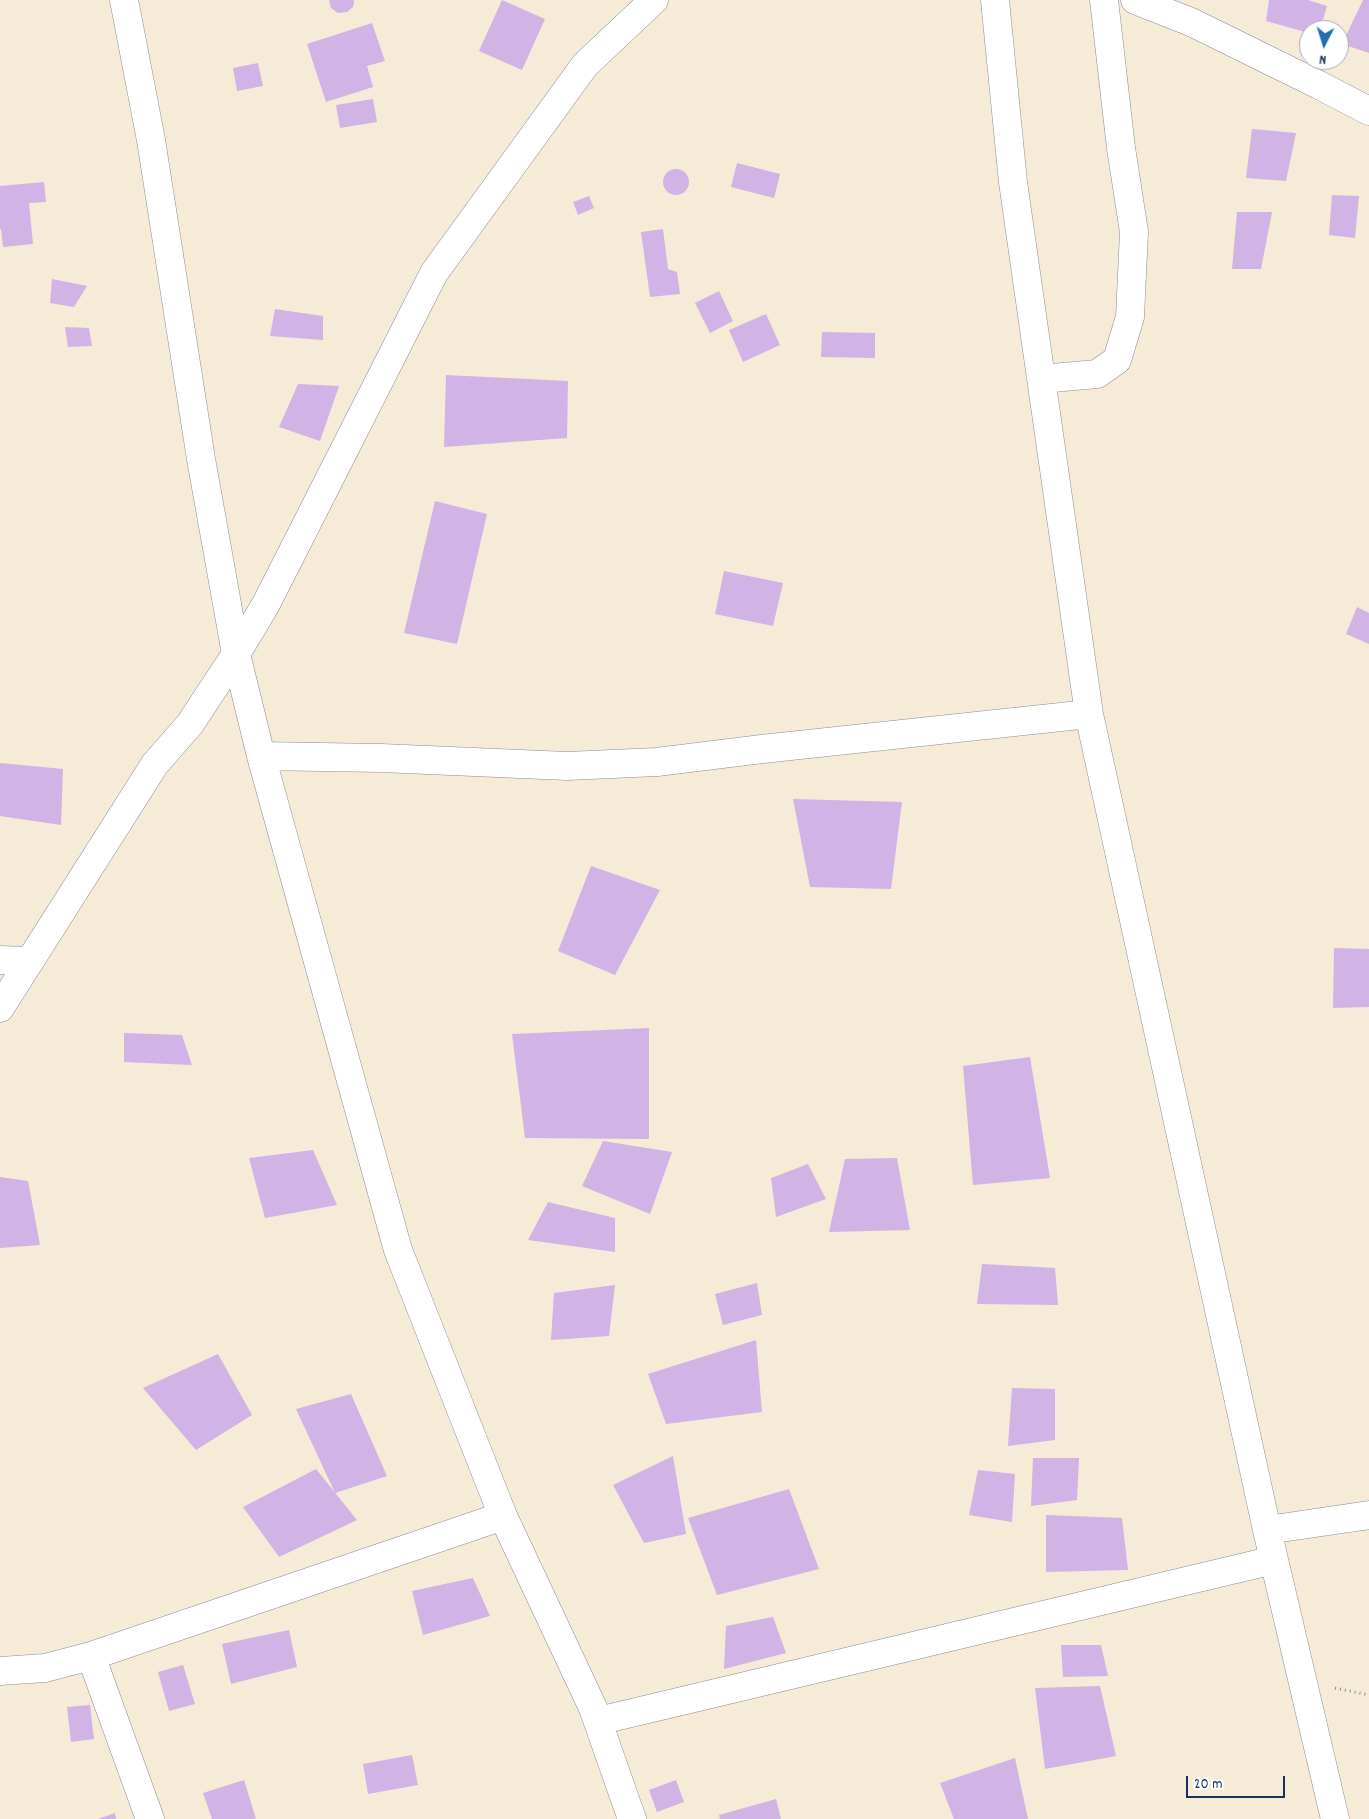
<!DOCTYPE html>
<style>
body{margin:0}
#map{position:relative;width:1369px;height:1819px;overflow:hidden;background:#f5ebd7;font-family:Dekko,sans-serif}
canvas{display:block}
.north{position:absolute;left:1299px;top:20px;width:50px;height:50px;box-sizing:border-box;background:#fff;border:1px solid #a4acbf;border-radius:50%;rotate:185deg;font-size:14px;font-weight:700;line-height:20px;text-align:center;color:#1b2f5e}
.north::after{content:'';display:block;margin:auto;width:18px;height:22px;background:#1f6fb2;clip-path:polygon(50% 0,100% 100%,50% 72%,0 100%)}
.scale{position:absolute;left:1186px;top:1776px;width:99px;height:22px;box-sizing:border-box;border:2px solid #1b2f5e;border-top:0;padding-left:6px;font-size:15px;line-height:18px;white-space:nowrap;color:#1b2f5e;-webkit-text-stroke:4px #fff;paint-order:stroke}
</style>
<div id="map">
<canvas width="1369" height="1819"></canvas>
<div class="north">N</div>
<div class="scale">20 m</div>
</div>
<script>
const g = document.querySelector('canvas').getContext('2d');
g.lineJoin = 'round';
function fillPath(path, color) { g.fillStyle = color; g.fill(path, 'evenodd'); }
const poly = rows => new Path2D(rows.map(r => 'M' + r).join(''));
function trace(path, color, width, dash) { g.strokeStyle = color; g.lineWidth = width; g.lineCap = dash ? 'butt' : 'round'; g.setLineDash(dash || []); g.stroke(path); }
const building = poly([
 [329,0,354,0,354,3,353,7,347,12,338,13,331,8],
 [502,0,545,19,522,70,479,51],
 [1269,0,1308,0,1327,6,1320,30,1309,30,1309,33,1266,21],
 [1363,0,1369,0,1369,53,1342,44],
 [372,23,385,61,367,66,373,87,326,102,307,44],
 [258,63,263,86,237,91,233,68],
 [373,99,377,122,340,128,336,105],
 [1252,129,1296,133,1286,181,1246,178],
 [737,163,780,174,774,198,731,187],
 '663 182a13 13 0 1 1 26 0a13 13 0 1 1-26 0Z',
 [44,182,46,202,29,203,33,244,3,247,1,229,0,229,0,186],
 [1332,195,1359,196,1355,238,1329,235],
 [589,196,594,208,578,215,573,202],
 [1237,212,1272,212,1261,269,1232,269],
 [663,229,668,269,677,272,680,294,650,297,641,232],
 [52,279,87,286,74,307,50,303],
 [719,291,733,321,710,333,695,303],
 [275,309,323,316,323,340,270,336],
 [766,314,780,345,743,362,729,330],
 [65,327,89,328,92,346,68,347],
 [822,332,875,333,875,358,821,357],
 [446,375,568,381,567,438,444,447],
 [298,384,339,386,320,441,279,427],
 [435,501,487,514,457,644,404,633],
 [724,571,783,583,773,626,715,614],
 [1357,607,1369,613,1369,644,1346,634],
 [0,763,63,769,61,825,0,816],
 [793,799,902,802,891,889,810,887],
 [591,866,660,890,615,975,558,951],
 [1334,948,1369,949,1369,1007,1333,1008],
 [649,1028,649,1139,525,1138,512,1034],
 [124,1033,182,1035,192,1065,124,1062],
 [1030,1057,1050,1178,973,1185,963,1066],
 [603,1141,672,1152,650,1214,582,1186],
 [313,1150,337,1205,265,1218,249,1158],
 [897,1158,910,1230,829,1232,845,1159],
 [808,1164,826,1199,776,1217,771,1178],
 [0,1177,28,1181,40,1245,0,1248],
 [548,1202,615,1218,615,1252,528,1240],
 [982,1264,1055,1268,1058,1305,977,1304],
 [757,1283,762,1315,723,1325,715,1294],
 [615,1285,609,1336,551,1340,554,1293],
 [756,1340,762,1412,666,1424,648,1374],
 [218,1354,252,1415,196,1450,143,1388],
 [1012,1388,1055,1389,1055,1440,1008,1446],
 [351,1394,387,1476,335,1493,296,1409],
 [673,1456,686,1534,644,1543,613,1485],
 [1033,1458,1079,1458,1077,1500,1031,1506],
 [316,1469,357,1520,279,1557,243,1507],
 [978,1470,1015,1474,1012,1522,969,1515],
 [789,1489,819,1569,717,1595,688,1518],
 [1046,1515,1122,1518,1128,1570,1046,1572],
 [473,1578,490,1616,423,1635,412,1591],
 [773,1617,786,1653,724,1669,726,1626],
 [289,1630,297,1667,231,1684,222,1644],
 [1061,1645,1101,1645,1108,1676,1063,1677],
 [183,1665,195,1704,169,1711,158,1672],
 [1100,1686,1116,1756,1045,1769,1035,1688],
 [90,1705,94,1739,71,1742,67,1707],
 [412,1755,418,1785,368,1794,363,1764],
 [1015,1758,1028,1819,954,1819,940,1783],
 [244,1780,256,1819,212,1819,203,1793],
 [676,1780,684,1802,657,1812,649,1790],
 [776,1799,781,1819,720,1819,719,1815],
 [115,1813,116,1819,98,1819]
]);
const path = poly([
 [1335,1688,1369,1695]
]);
const minor = poly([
 [124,0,151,140,201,459,236,654,261,756,398,1250,503,1516,593,1708,632,1819],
 [995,0,1013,182,1089,714,1267,1530,1335,1819],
 [1135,0,1191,22,1319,85,1369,111],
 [1041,379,1097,374,1117,360,1130,317,1134,232,1121,148,1104,0],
 [261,756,381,758,567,766,657,762,762,749,1089,714],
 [0,960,29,961],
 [0,1008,155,764,190,724,236,654,266,604,434,273,585,65,654,0],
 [1267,1530,1369,1515],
 [91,1656,150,1819],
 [0,1671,45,1668,91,1656,503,1516],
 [598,1721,1274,1560]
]);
fillPath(building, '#d1b3e6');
trace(minor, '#888d9a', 29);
trace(path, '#888d9a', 3, [1, 4]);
trace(minor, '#fff', 28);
</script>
